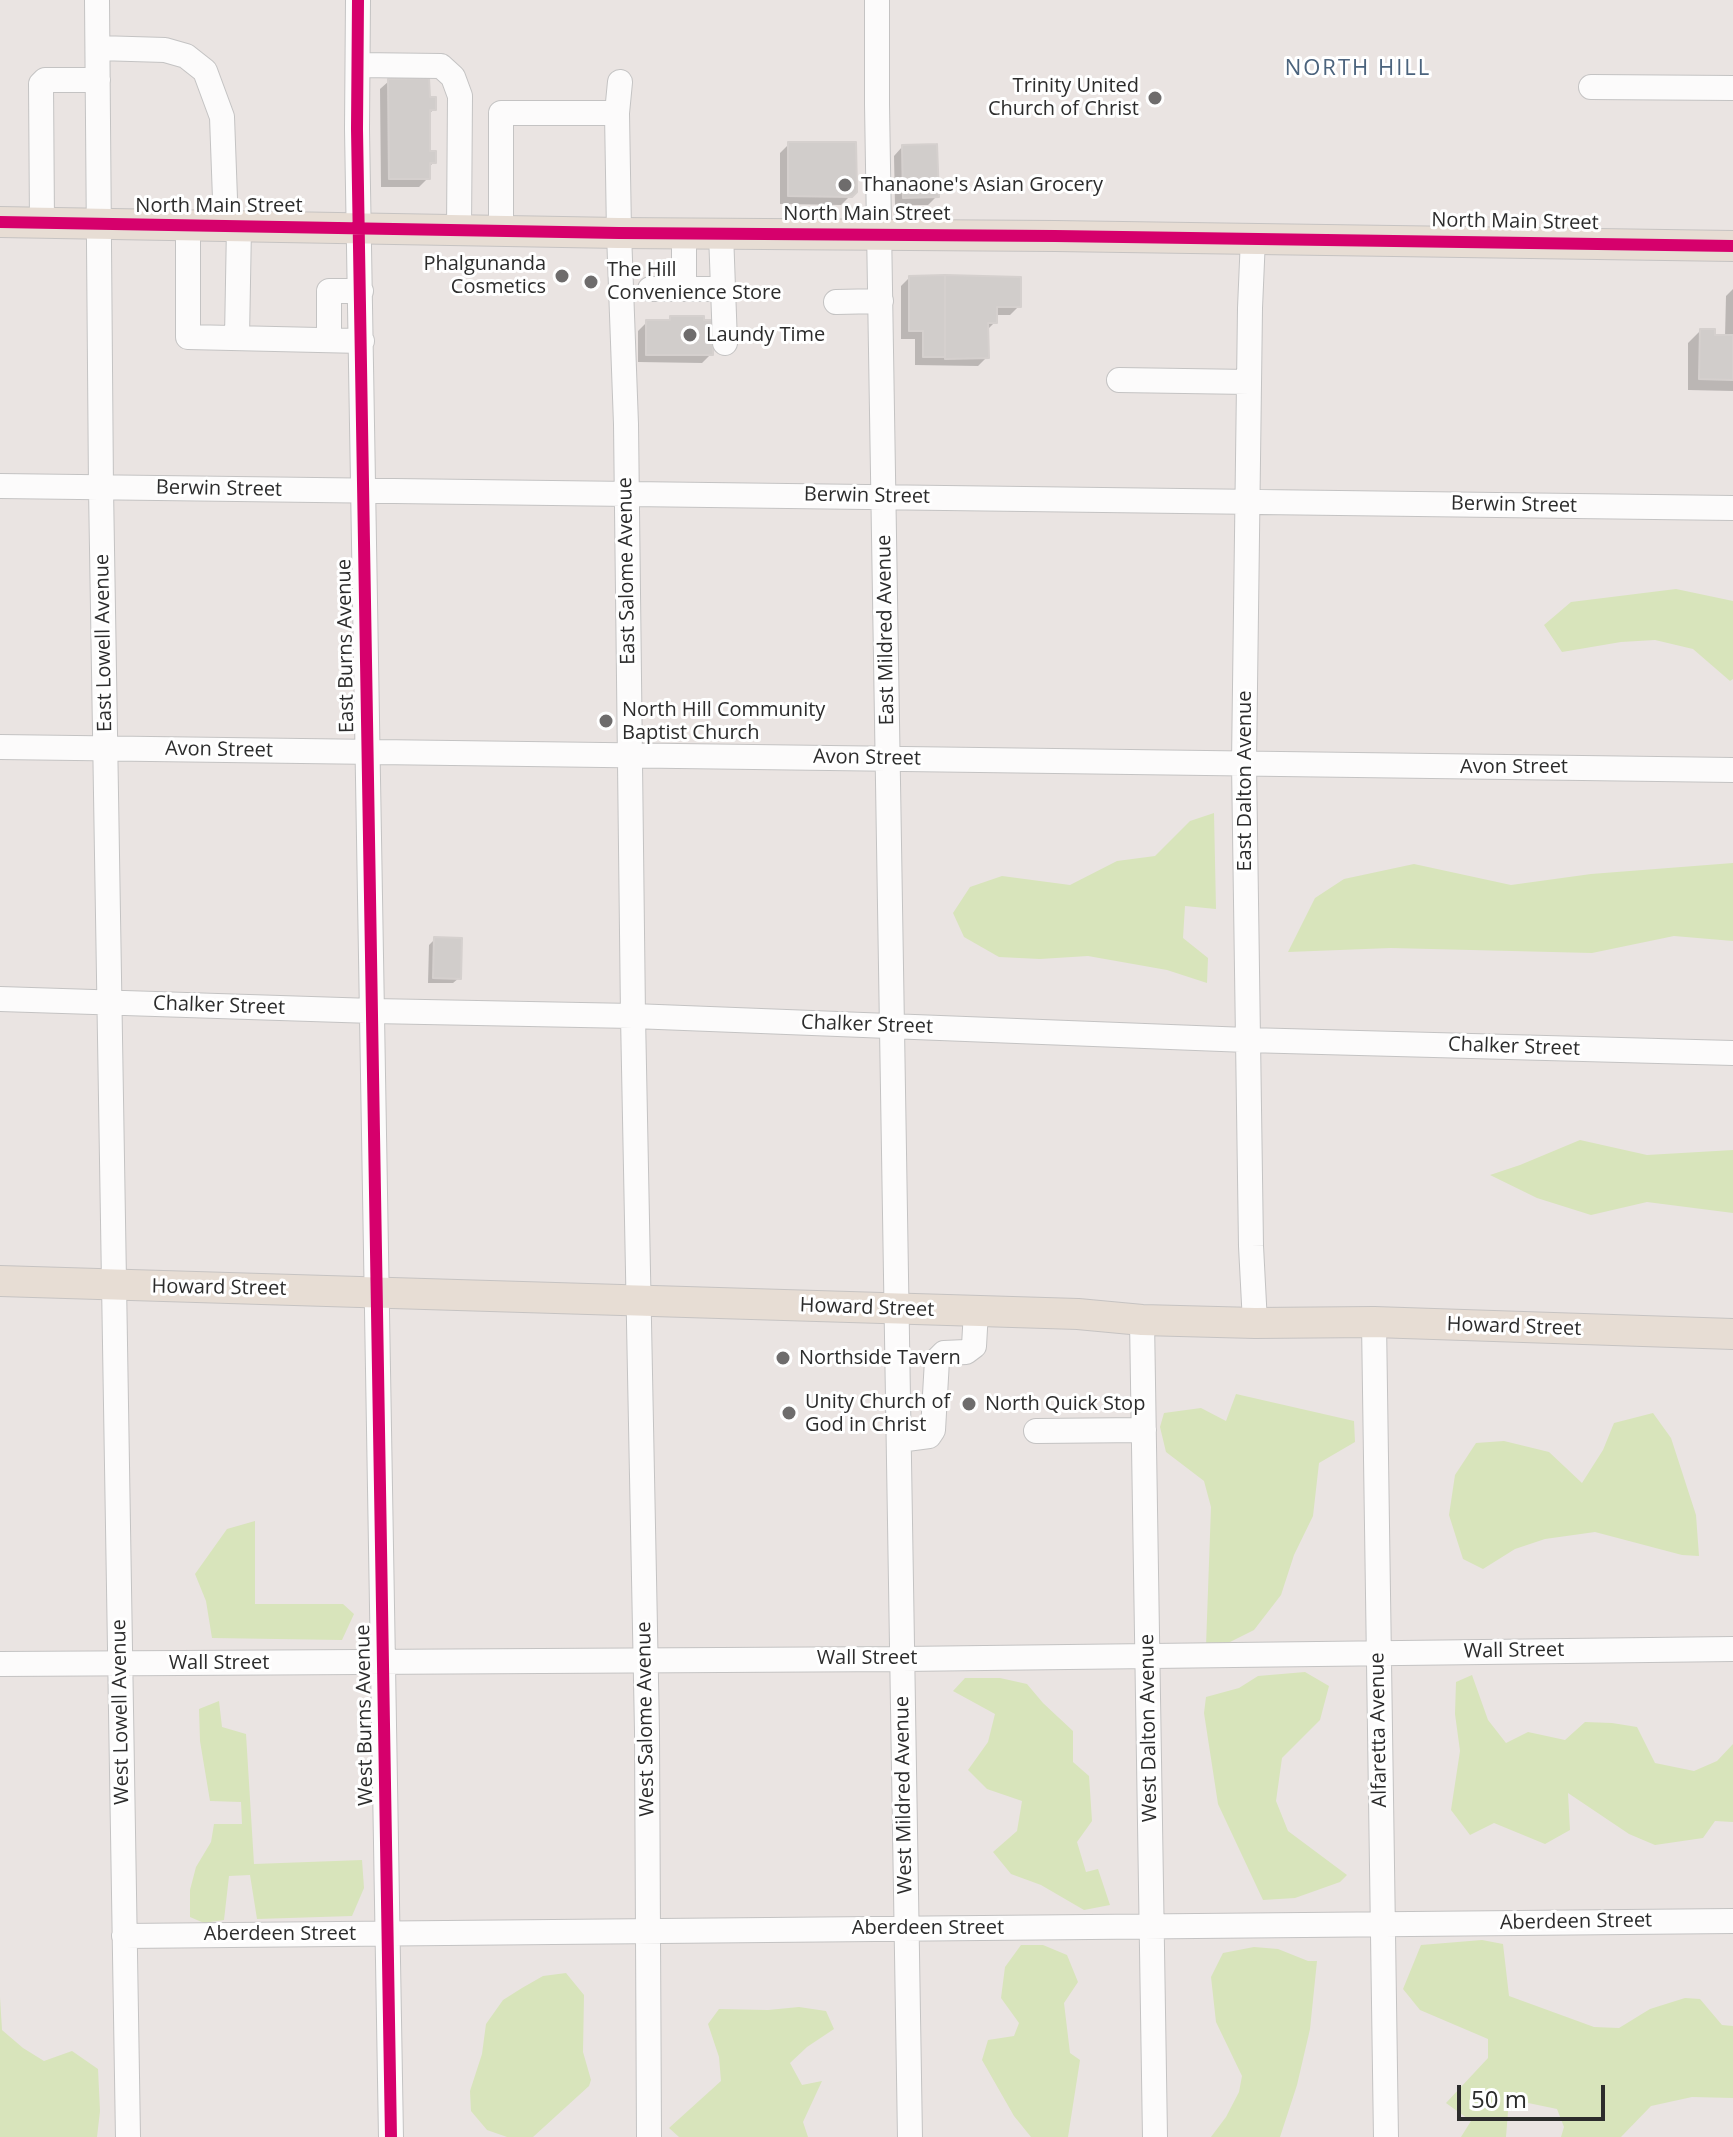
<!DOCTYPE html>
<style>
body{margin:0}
#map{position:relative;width:1733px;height:2137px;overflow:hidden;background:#eae4e2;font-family:"Open Sans",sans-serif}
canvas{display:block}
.scale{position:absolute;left:1457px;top:2085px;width:148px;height:36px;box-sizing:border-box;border:4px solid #2c2c2c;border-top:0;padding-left:10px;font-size:24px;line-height:28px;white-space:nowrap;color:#2c2c2c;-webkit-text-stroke:6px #fff;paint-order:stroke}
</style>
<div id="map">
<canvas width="1733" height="2137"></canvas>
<div class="scale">50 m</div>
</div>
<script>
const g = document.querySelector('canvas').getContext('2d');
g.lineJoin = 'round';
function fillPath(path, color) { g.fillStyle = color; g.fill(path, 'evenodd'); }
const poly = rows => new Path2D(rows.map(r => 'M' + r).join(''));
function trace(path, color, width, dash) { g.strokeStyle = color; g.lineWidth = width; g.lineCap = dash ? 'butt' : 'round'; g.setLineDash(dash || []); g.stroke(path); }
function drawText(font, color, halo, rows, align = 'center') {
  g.font = font + ' "Open Sans",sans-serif'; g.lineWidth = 6; g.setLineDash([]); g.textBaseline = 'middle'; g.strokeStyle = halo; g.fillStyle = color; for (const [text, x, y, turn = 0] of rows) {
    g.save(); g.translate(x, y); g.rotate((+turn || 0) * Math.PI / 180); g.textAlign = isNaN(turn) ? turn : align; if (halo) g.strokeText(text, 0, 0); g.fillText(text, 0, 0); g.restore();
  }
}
const green = poly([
 [1676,589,1733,601,1733,679,1730,681,1693,649,1655,640,1621,642,1562,652,1544,625,1571,602],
 [1214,813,1216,909,1185,906,1183,938,1208,958,1207,983,1167,970,1088,956,1040,959,999,957,964,937,953,913,970,887,1002,876,1070,885,1117,861,1155,856,1190,821],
 [1733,863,1733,941,1674,936,1592,953,1391,948,1288,952,1315,898,1344,879,1414,864,1511,885,1591,874],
 [1580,1140,1647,1155,1733,1150,1733,1213,1647,1202,1591,1215,1537,1198,1490,1175,1520,1165],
 [1236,1394,1354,1421,1355,1442,1319,1463,1313,1516,1294,1555,1281,1595,1254,1630,1228,1643,1206,1646,1211,1507,1204,1481,1166,1452,1160,1427,1164,1413,1201,1408,1226,1421],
 [1653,1413,1671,1438,1696,1515,1699,1556,1682,1555,1595,1532,1545,1539,1515,1549,1483,1569,1463,1559,1449,1515,1455,1475,1476,1443,1504,1441,1549,1452,1582,1483,1603,1450,1614,1423],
 [255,1521,255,1604,343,1604,354,1614,342,1640,212,1638,206,1601,195,1574,227,1529],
 [1305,1672,1329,1686,1320,1720,1282,1758,1276,1801,1288,1831,1347,1875,1340,1882,1295,1898,1263,1900,1218,1804,1204,1713,1206,1697,1239,1688,1258,1676],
 [1472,1675,1488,1720,1506,1743,1528,1732,1565,1740,1585,1722,1612,1723,1637,1727,1655,1763,1694,1771,1717,1761,1733,1744,1733,1822,1715,1821,1703,1838,1655,1845,1629,1834,1568,1793,1570,1830,1545,1844,1494,1823,1470,1835,1451,1810,1460,1751,1455,1714,1456,1682],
 [965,1678,1000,1678,1027,1684,1043,1703,1073,1731,1073,1762,1089,1776,1092,1821,1077,1842,1086,1872,1098,1869,1110,1905,1084,1910,1041,1885,1011,1874,993,1852,1017,1831,1022,1801,987,1789,968,1770,988,1742,995,1714,953,1691],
 [219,1701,222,1727,246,1734,254,1864,362,1860,364,1888,352,1916,257,1919,250,1875,229,1876,224,1920,204,1923,190,1917,190,1890,196,1867,211,1842,214,1824,242,1824,241,1802,210,1801,200,1741,199,1709],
 [1482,1940,1503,1944,1509,1996,1594,2027,1619,2028,1650,2009,1685,1998,1700,1999,1722,2025,1733,2026,1733,2098,1692,2097,1651,2106,1621,2137,1561,2137,1564,2127,1557,2109,1509,2099,1506,2137,1461,2137,1471,2121,1446,2103,1488,2058,1488,2039,1420,2010,1403,1989,1421,1945],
 [1021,1945,1043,1945,1067,1955,1078,1982,1064,2003,1070,2053,1080,2060,1068,2137,1031,2137,1014,2116,982,2060,988,2040,1014,2036,1019,2023,1001,1998,1005,1967],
 [1254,1947,1278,1949,1308,1961,1317,1961,1310,2029,1297,2085,1280,2137,1211,2137,1226,2117,1239,2092,1242,2076,1216,2022,1211,1977,1223,1953],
 [566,1973,584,1995,583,2052,591,2080,589,2086,533,2137,507,2137,487,2130,471,2111,470,2091,482,2054,486,2024,503,2000,522,1988,543,1976],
 [0,1997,2,2030,23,2048,44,2061,72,2051,98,2069,100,2111,97,2137,0,2137],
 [799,2007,826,2011,834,2029,807,2047,790,2063,802,2085,822,2081,803,2122,808,2137,679,2137,669,2128,721,2081,719,2057,708,2024,719,2009,768,2010]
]);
const shadow = poly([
 [389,81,428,99,434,109,428,115,428,154,434,162,428,168,428,178,419,187,381,187,380,89],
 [789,144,855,191,841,205,780,204,780,153],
 [902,147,937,196,928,205,895,205,894,156],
 [909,278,1019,306,1010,315,995,315,995,322,986,331,987,357,978,366,915,365,915,339,901,339,901,286],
 [1733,289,1733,391,1688,390,1688,343,1700,331,1713,337,1725,337,1726,296],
 [671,318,711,354,702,363,638,362,638,331,647,322,667,322],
 [435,939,459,978,453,983,428,983,429,945]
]);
const building = poly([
 [429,78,430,97,436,97,436,110,430,110,430,151,436,151,436,163,430,163,430,179,389,179,388,79,429,78],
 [788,142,856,142,857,192,852,197,788,196,788,142],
 [937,144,939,197,903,198,902,145,937,144],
 [945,275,1021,277,1021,307,997,307,997,323,988,323,989,358,945,359,945,275],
 [945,275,945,357,923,357,923,331,909,331,909,276,945,275],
 [670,316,704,316,704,320,713,320,713,355,646,355,646,320,670,320,670,316],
 [1700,329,1715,329,1715,335,1733,335,1733,380,1699,379,1700,329],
 [434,937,462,938,461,979,433,978,434,937]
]);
const minor = poly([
 [97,0,101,488,128,2137],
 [358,0,357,129,391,2137],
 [877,0,877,104,910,2137],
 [98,48,165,50,186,56,205,71,222,117,226,226],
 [358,65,441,66,453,77,460,96,459,229],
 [620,82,617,113,619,233,626,424,633,1016,647,1731,649,2137],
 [1591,87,1733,88],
 [42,223,41,84,45,80,98,80],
 [188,226,188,337,362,341],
 [501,230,501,113,617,113],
 [721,233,725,343],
 [1253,238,1250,308,1244,763,1251,1246,1255,1323],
 [650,289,723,289],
 [684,289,684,233],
 [836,302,881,301],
 [237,338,239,226],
 [329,340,329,291,361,291],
 [1119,380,1249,382],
 [0,486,1733,508],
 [0,747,1733,770],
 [0,999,373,1011,633,1016,1247,1040,1733,1053],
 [1142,1320,1155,2137],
 [1374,1322,1386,2137],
 [1036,1431,1144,1430],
 [899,1440,929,1436,933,1430,937,1360,944,1353,966,1352,974,1346,976,1311],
 [0,1664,902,1659,1733,1649],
 [124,1936,1733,1921]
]);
const major = poly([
 [0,222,619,233,1055,236,1733,246],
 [0,1281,1078,1314,1142,1320,1255,1323,1374,1322,1733,1334]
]);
const cycleway = poly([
 [358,0,357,129,391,2137],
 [0,222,619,233,1055,236,1733,246]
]);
const markers = [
 [1155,98,8,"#6e6c6c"],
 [845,185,8,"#6e6c6c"],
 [562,276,8,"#6e6c6c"],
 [591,282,8,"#6e6c6c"],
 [690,335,8,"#6e6c6c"],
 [606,721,8,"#6e6c6c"],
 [783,1358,8,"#6e6c6c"],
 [969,1404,8,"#6e6c6c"],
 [789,1413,8,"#6e6c6c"]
];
const poiNames = [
 ["Trinity United",1139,86,"right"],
 ["Church of Christ",1139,109,"right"],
 ["Thanaone's Asian Grocery",861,185],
 ["Phalgunanda",546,264,"right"],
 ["Cosmetics",546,287,"right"],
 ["The Hill",607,270],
 ["Convenience Store",607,293],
 ["Laundy Time",706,335],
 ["North Hill Community",622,710],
 ["Baptist Church",622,733],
 ["Northside Tavern",799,1358],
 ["Unity Church of",805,1402],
 ["God in Christ",805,1425],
 ["North Quick Stop",985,1404]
];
const streetNames = [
 ["North Main Street",219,206],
 ["North Main Street",867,214],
 ["North Main Street",1515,222,1],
 ["Berwin Street",219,489,1],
 ["Berwin Street",867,496,1],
 ["Berwin Street",1514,505,1],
 ["East Salome Avenue",627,571,-91],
 ["East Mildred Avenue",886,630,-91],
 ["East Lowell Avenue",104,643,-91],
 ["East Burns Avenue",346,646,-91],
 ["Avon Street",219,750,1],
 ["Avon Street",867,758,1],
 ["Avon Street",1514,767],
 ["East Dalton Avenue",1245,781,-90],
 ["Chalker Street",219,1006,2],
 ["Chalker Street",867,1025,2],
 ["Chalker Street",1514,1047,2],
 ["Howard Street",219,1288,1],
 ["Howard Street",867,1308,2],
 ["Howard Street",1514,1327,2],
 ["Wall Street",1514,1651,-1],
 ["Wall Street",867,1658],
 ["Wall Street",219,1663],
 ["West Lowell Avenue",121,1712,-91],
 ["West Burns Avenue",365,1715,-91],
 ["West Salome Avenue",646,1719,-91],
 ["West Dalton Avenue",1149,1728,-91],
 ["Alfaretta Avenue",1379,1730,-91],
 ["West Mildred Avenue",904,1795,-91],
 ["Aberdeen Street",1576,1922,-1],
 ["Aberdeen Street",928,1928],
 ["Aberdeen Street",280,1934]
];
const neighbourhoodNames = [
 ["NORTH HILL",1358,69]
];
fillPath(green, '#d8e4bb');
fillPath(shadow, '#0003');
fillPath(building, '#d1cdcb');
trace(building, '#d5d0ce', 2);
trace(minor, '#c4c3c3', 26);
trace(major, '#c6c3c2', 32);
trace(minor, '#fcfbfb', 24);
trace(major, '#e7ddd4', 30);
trace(cycleway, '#d6006c', 12);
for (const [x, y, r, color] of markers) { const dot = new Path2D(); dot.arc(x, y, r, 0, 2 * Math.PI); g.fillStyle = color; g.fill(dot); trace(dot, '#fff', 3); }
drawText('20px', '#2c2c2c', '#fff', poiNames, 'left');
drawText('20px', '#2c2c2c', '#fff', streetNames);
g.letterSpacing = '2px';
drawText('22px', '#4b637d', '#fff', neighbourhoodNames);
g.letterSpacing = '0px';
</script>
